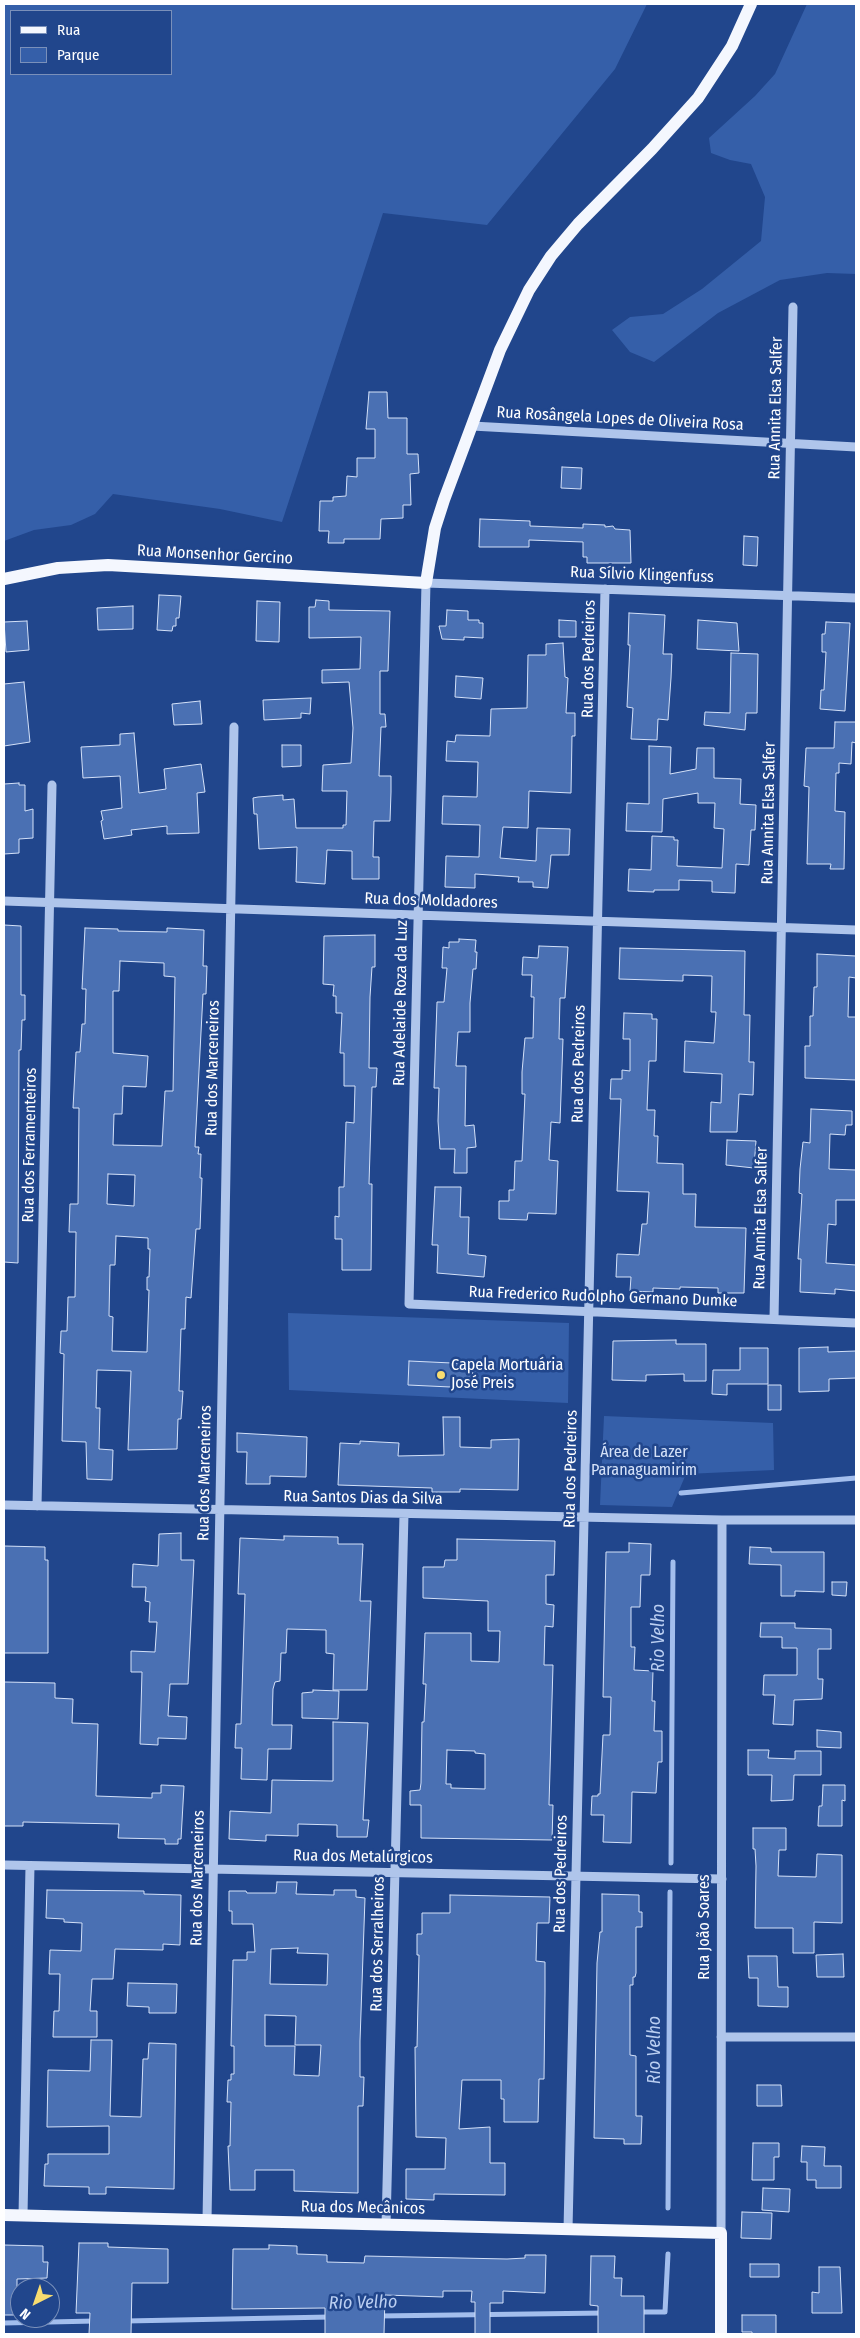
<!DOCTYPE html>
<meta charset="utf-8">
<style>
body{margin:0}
#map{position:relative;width:860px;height:2338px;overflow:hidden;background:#21468c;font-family:"Fira Sans Condensed",sans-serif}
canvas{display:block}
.frame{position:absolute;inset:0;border:5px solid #fff;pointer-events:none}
.legend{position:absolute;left:10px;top:10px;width:162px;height:65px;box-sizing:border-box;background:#21468c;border:1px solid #7a90ba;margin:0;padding:6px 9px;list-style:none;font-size:15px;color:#fff}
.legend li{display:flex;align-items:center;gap:10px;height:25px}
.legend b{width:25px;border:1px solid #7a90ba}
.north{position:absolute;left:10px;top:2278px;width:50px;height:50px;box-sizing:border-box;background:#21468c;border:1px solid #7a90ba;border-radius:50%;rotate:221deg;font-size:14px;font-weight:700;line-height:20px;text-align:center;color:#fff}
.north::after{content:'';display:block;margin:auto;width:18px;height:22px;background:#f8dc70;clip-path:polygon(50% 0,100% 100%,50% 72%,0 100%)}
</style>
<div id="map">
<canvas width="860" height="2338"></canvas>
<div class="frame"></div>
<ul class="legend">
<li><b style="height:6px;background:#f4f7fe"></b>Rua</li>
<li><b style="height:14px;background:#355fa9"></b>Parque</li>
</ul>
<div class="north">N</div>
</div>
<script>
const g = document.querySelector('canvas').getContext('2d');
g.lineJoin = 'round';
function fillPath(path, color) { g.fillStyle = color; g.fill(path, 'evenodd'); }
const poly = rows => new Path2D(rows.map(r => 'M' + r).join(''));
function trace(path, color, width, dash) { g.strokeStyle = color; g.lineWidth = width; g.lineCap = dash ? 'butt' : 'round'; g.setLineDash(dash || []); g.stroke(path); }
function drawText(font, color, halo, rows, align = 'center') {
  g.font = font + ' "Fira Sans Condensed",sans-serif'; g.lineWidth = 5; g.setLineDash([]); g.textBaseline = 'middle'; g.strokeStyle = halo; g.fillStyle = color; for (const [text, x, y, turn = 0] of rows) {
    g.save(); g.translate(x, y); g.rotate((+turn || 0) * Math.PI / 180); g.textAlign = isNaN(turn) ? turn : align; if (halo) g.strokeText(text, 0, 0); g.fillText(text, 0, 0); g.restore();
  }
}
const green = poly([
 [4,4,647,4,615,69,487,225,383,213,282,522,220,509,113,494,95,514,71,525,34,530,4,541],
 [11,11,171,11,171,74,11,74],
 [807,4,856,4,856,274,827,273,780,280,718,313,654,362,630,352,612,330,630,317,663,314,702,289,761,241,765,197,751,164,730,160,711,153,709,138,755,96,775,74],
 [288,1313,569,1323,568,1403,289,1390],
 [604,1416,773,1423,774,1470,686,1474,672,1507,600,1505]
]);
const stream = poly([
 [681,1493,856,1478],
 [671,1863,673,1562],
 [668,2208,670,1892],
 [638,2312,665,2312,668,2254],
 [378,2316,605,2313],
 [126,2321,330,2317],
 [4,2323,95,2321]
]);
const building = poly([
 [369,392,387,392,388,418,407,418,407,454,418,454,419,473,410,474,411,505,403,505,403,518,381,519,380,539,344,539,344,543,328,543,329,531,319,531,320,501,333,501,333,497,346,496,347,476,357,477,357,458,375,458,375,429,366,429,369,392],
 [562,467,582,468,581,489,561,488,562,467],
 [480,519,530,521,530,526,583,528,583,524,605,525,605,527,613,526,615,529,630,530,631,563,587,563,587,557,583,557,583,542,529,540,529,547,479,547,480,519],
 [744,536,758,537,757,566,743,565,744,536],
 [159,595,181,596,179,618,176,618,176,626,173,626,172,631,157,630,159,595],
 [316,600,329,601,329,610,390,611,388,671,380,671,380,714,385,714,386,727,381,727,379,776,391,776,391,792,390,821,374,821,373,857,379,857,379,879,352,879,352,851,327,850,325,884,296,882,297,847,259,849,257,814,254,814,253,798,258,797,283,795,283,800,294,799,296,828,343,828,343,825,346,825,347,791,322,791,323,765,351,763,353,728,349,682,322,683,322,670,360,669,361,637,309,638,309,607,315,607,316,600],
 [257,601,280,602,279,642,256,641,257,601],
 [133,606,133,629,98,630,97,608,133,606],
 [447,610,468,611,468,620,479,620,479,623,483,623,483,638,464,637,464,640,442,639,439,626,446,626,447,610],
 [629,613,665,615,663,654,672,654,671,678,668,720,658,719,657,740,631,739,633,708,627,707,630,645,628,645,629,613],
 [559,620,576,621,576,637,559,637,559,620],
 [698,620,737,623,739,651,697,649,698,620],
 [27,621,29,650,6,652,4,622,27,621],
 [826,622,850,623,845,711,820,709,821,690,824,690,826,652,822,652,822,634,825,634,826,622],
 [563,643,565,677,568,678,566,713,575,713,575,736,572,736,571,793,529,791,528,828,503,827,500,858,536,861,537,828,570,829,569,855,551,855,548,888,533,887,533,882,518,882,519,877,475,874,475,888,445,887,446,856,479,857,480,825,442,824,443,796,477,797,478,762,446,761,447,741,455,742,456,735,490,736,491,709,527,708,528,655,546,655,546,644,563,643],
 [731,653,758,654,757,713,746,713,745,730,704,725,705,712,730,713,731,653],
 [456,676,483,678,481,699,455,697,456,676],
 [24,682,30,742,4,746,4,684,24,682],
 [311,698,310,714,301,713,301,718,264,720,263,700,311,698],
 [200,701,202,724,174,725,172,704,200,701],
 [835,722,856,722,856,743,852,742,851,764,839,763,839,773,836,773,835,811,845,812,844,869,830,869,831,864,807,864,809,787,804,786,806,748,834,748,835,722],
 [134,733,139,793,166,789,164,769,201,764,205,792,197,793,199,833,167,834,167,826,131,830,132,835,104,839,101,821,103,820,101,811,122,808,120,776,83,778,81,747,120,745,120,734,134,733],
 [282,745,301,745,301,766,282,767,282,745],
 [649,746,671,747,670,774,696,769,697,748,714,748,714,778,741,779,740,804,756,805,755,830,751,830,749,865,736,864,735,893,712,892,712,881,679,880,679,890,654,890,654,892,628,891,629,869,651,870,652,836,674,837,674,840,678,840,677,866,722,868,724,829,714,828,715,803,698,803,698,793,663,799,662,832,626,831,627,803,649,804,649,746],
 [19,783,19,785,25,785,25,811,33,809,33,838,19,839,19,853,4,854,4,784,19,783],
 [4,925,21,926,21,995,25,995,25,1020,22,1020,21,1050,19,1050,18,1263,4,1262,4,925],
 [85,928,118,929,118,931,167,932,167,928,204,930,203,966,207,966,206,994,203,994,195,1147,199,1147,198,1154,201,1154,200,1178,202,1178,200,1229,196,1229,191,1298,186,1297,185,1329,181,1329,179,1391,183,1391,181,1419,178,1419,177,1449,128,1450,131,1371,97,1370,96,1408,100,1408,99,1449,113,1450,112,1480,87,1479,86,1442,62,1441,64,1354,60,1353,61,1331,67,1331,68,1297,75,1297,76,1232,69,1232,70,1204,78,1204,79,1108,73,1108,76,1052,80,1052,82,1024,85,1024,86,989,82,989,85,928],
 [120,961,164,963,164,976,175,977,173,1091,165,1091,162,1146,113,1145,114,1114,122,1114,123,1086,146,1087,148,1056,113,1053,113,991,119,991,120,961],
 [108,1174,135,1175,134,1206,107,1204,108,1174],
 [116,1236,148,1238,148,1249,150,1249,149,1277,147,1277,147,1290,149,1290,147,1352,112,1351,113,1317,109,1316,110,1265,115,1265,116,1236],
 [375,935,375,967,372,967,370,997,369,1068,377,1068,376,1087,372,1087,369,1184,372,1184,371,1270,342,1270,342,1239,335,1239,335,1216,339,1217,339,1187,344,1187,346,1122,354,1123,355,1086,344,1086,344,1053,340,1053,342,1013,336,1013,336,996,333,996,334,985,323,984,324,936,375,935],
 [459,939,476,940,475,952,477,952,476,969,473,969,470,1003,470,1032,458,1032,456,1066,466,1066,465,1126,474,1125,476,1147,467,1148,467,1173,454,1173,455,1149,440,1149,438,1121,439,1088,434,1088,437,1002,444,1002,447,968,442,968,443,947,449,948,449,942,459,942,459,939],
 [539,946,568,947,565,998,560,998,559,1039,563,1039,560,1123,551,1122,549,1160,558,1161,556,1214,528,1213,527,1220,499,1219,499,1201,509,1201,509,1190,514,1190,515,1161,522,1161,525,1094,522,1094,522,1072,525,1038,533,1038,534,997,531,997,532,975,522,975,523,957,538,958,539,946],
 [620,948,745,951,744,1015,750,1015,749,1062,754,1062,753,1095,739,1094,737,1132,710,1132,711,1102,721,1103,722,1074,684,1072,685,1041,714,1043,716,1012,711,1012,712,976,683,975,683,981,619,979,620,948],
 [817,954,856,956,856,978,849,977,848,1017,856,1017,856,1080,805,1078,805,1046,810,1046,810,1016,813,1016,814,987,817,987,817,954],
 [624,1013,652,1014,652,1019,657,1019,656,1061,649,1061,647,1110,655,1110,654,1136,658,1136,657,1163,683,1164,683,1194,696,1194,695,1227,746,1228,744,1293,718,1293,718,1288,680,1287,680,1289,653,1288,653,1292,630,1291,631,1277,616,1277,617,1254,639,1255,642,1224,647,1224,649,1192,617,1191,621,1099,610,1099,611,1079,622,1079,622,1070,630,1071,630,1039,623,1039,624,1013],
 [811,1109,852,1111,852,1125,846,1125,845,1135,830,1134,829,1169,856,1170,856,1200,836,1200,836,1225,828,1224,826,1263,856,1265,856,1291,835,1289,835,1294,800,1292,801,1259,798,1259,802,1194,799,1193,800,1169,803,1142,810,1143,811,1109],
 [727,1140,756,1141,754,1168,726,1165,727,1140],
 [435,1187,461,1187,460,1217,469,1217,468,1254,486,1256,484,1277,437,1273,438,1245,432,1245,435,1187],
 [676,1340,676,1344,706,1344,706,1381,684,1381,684,1374,646,1375,646,1381,612,1380,613,1341,676,1340],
 [828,1347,828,1352,856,1351,856,1378,829,1379,829,1391,799,1392,799,1348,828,1347],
 [740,1348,768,1348,768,1384,727,1384,727,1395,712,1394,713,1370,740,1370,740,1348],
 [409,1361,473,1364,472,1388,408,1385,409,1361],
 [768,1385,781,1385,781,1410,768,1410,768,1385],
 [443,1417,460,1417,460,1447,491,1448,491,1440,519,1439,518,1490,460,1489,460,1492,432,1492,432,1488,338,1485,340,1443,360,1444,360,1441,399,1443,398,1456,444,1455,443,1417],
 [237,1433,307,1437,306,1477,270,1476,270,1484,246,1484,247,1452,237,1452,237,1433],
 [181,1533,181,1560,194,1560,188,1684,170,1684,168,1716,187,1717,186,1739,158,1738,158,1745,140,1744,142,1672,131,1672,131,1651,155,1652,157,1622,149,1622,150,1602,145,1601,146,1587,132,1587,133,1564,158,1566,159,1534,181,1533],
 [284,1536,338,1537,338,1544,363,1544,360,1601,371,1601,367,1690,333,1690,334,1654,326,1653,326,1630,287,1629,286,1653,281,1653,280,1681,275,1682,273,1689,272,1725,292,1725,291,1749,268,1749,267,1780,241,1779,242,1748,235,1748,236,1724,241,1724,245,1594,238,1594,240,1538,284,1540,284,1536],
 [457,1539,555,1541,554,1575,546,1575,546,1604,554,1605,553,1627,545,1626,544,1665,553,1665,549,1805,553,1805,552,1840,421,1838,421,1805,410,1805,410,1791,420,1790,421,1783,422,1722,424,1722,426,1684,423,1684,425,1633,471,1633,471,1661,499,1662,500,1631,488,1631,488,1601,423,1598,423,1567,444,1567,445,1560,457,1560,457,1539],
 [447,1750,475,1751,475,1753,485,1754,485,1789,451,1788,451,1784,446,1784,447,1750],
 [629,1543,651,1544,650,1575,641,1575,640,1607,631,1607,631,1647,635,1647,634,1670,653,1671,652,1701,655,1701,654,1731,662,1731,662,1762,658,1762,656,1793,632,1792,631,1843,603,1842,604,1815,591,1815,592,1796,598,1796,598,1794,600,1794,603,1735,610,1735,611,1697,603,1697,606,1552,629,1552,629,1543],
 [4,1546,45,1547,45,1560,48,1560,48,1653,4,1653,4,1546],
 [750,1547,771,1548,771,1552,824,1552,824,1592,795,1591,795,1596,781,1596,781,1565,749,1564,750,1547],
 [832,1582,847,1582,846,1596,832,1595,832,1582],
 [761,1623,795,1623,795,1628,831,1629,831,1649,818,1649,818,1679,823,1679,822,1699,794,1700,793,1725,773,1724,775,1695,763,1695,764,1675,797,1675,797,1648,782,1648,782,1637,760,1637,761,1623],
 [4,1682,55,1683,55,1698,73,1699,72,1723,98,1724,96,1796,152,1798,152,1793,161,1793,161,1785,184,1786,181,1839,178,1839,178,1844,165,1844,165,1839,118,1838,119,1824,23,1822,23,1826,4,1826,4,1682],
 [313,1690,339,1691,338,1719,302,1718,302,1693,313,1692,313,1690],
 [333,1722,368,1723,363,1820,369,1820,367,1837,337,1837,337,1825,298,1824,298,1836,266,1835,266,1841,229,1839,230,1811,271,1813,272,1780,333,1781,333,1722],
 [817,1730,841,1732,841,1748,817,1747,817,1730],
 [748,1750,769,1750,768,1758,795,1759,795,1751,821,1751,821,1775,794,1775,793,1800,771,1801,772,1775,748,1775,748,1750],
 [823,1785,845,1785,845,1801,842,1800,842,1826,818,1826,819,1806,822,1806,823,1785],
 [753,1828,786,1828,786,1850,779,1850,778,1876,816,1877,817,1854,842,1855,842,1923,814,1922,814,1953,793,1953,793,1928,755,1928,756,1866,755,1849,753,1849,753,1828],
 [277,1882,297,1882,296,1894,334,1895,334,1890,356,1890,356,1897,365,1898,360,2041,360,2077,364,2077,363,2106,358,2106,358,2193,294,2191,294,2170,255,2170,255,2190,230,2190,228,2146,230,2146,231,2102,227,2102,228,2080,231,2080,231,2074,234,2074,234,2046,231,2046,233,1960,247,1960,247,1952,255,1952,253,1924,232,1924,232,1911,229,1911,229,1891,246,1891,247,1893,276,1893,277,1882],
 [298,1948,297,1953,328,1954,327,1985,270,1984,271,1949,298,1948],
 [265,2015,296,2016,295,2045,321,2045,319,2076,294,2075,295,2046,265,2046,265,2015],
 [47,1890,144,1891,144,1894,181,1895,180,1945,163,1944,163,1950,115,1949,113,1979,92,1979,90,2011,97,2011,97,2037,53,2037,54,2011,59,2011,60,1974,49,1974,50,1950,81,1951,82,1923,64,1922,64,1919,46,1918,47,1890],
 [602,1894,639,1895,639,1912,642,1912,642,1927,636,1927,636,1973,635,1977,633,1977,633,1985,630,1985,630,2055,636,2056,636,2116,642,2116,641,2144,624,2144,624,2139,594,2138,597,1963,600,1932,602,1932,602,1894],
 [450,1895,550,1897,549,1923,537,1923,536,1961,545,1962,545,1992,544,2079,539,2079,538,2122,504,2122,504,2099,501,2099,501,2080,462,2080,459,2129,490,2127,490,2163,505,2163,505,2195,434,2194,434,2200,406,2199,406,2169,445,2169,446,2138,416,2137,415,2047,417,2047,419,1955,417,1955,417,1934,422,1934,422,1913,450,1913,450,1895],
 [843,1954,844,1977,817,1977,816,1955,843,1954],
 [748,1956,777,1956,778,1987,788,1987,788,2007,758,2006,758,1978,749,1978,748,1956],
 [128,1983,177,1984,176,2013,149,2013,149,2007,127,2006,128,1983],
 [91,2040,112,2040,110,2116,141,2117,143,2059,148,2059,149,2043,176,2044,174,2189,106,2187,106,2194,89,2194,89,2187,44,2186,45,2164,48,2164,48,2154,109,2154,109,2126,47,2127,48,2070,90,2071,91,2040],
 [757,2085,781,2085,782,2106,757,2106,757,2085],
 [753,2143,779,2143,779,2157,774,2157,774,2180,752,2180,753,2143],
 [802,2146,825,2147,824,2166,841,2166,841,2188,816,2188,816,2180,807,2180,807,2162,801,2162,802,2146],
 [763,2188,790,2189,789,2212,762,2210,763,2188],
 [742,2212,772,2213,771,2239,741,2238,742,2212],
 [79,2243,108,2243,108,2247,168,2249,168,2283,132,2283,131,2334,89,2334,90,2313,76,2313,79,2243],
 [4,2245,43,2246,43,2262,48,2262,47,2278,17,2279,17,2315,4,2315,4,2245],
 [269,2245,297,2246,297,2254,327,2255,327,2262,364,2263,365,2256,507,2259,525,2258,525,2255,546,2255,545,2293,503,2291,503,2303,490,2303,490,2334,475,2334,475,2302,471,2302,472,2291,443,2291,443,2297,385,2295,384,2334,325,2334,325,2308,232,2309,233,2249,269,2249,269,2245],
 [591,2256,615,2256,614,2278,622,2278,621,2296,644,2296,644,2334,598,2334,598,2306,590,2305,591,2256],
 [750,2264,779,2264,779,2277,750,2277,750,2264],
 [819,2267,840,2267,842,2313,812,2313,812,2292,819,2293,819,2267],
 [742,2315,776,2315,776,2334,752,2334,752,2332,742,2332,742,2315]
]);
const minor = poly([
 [472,426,856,447],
 [856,598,426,583,409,1304,856,1323],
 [4,901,856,930],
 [774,1319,793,307],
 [4,1505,722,1520,856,1520],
 [37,1506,52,785],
 [4,1865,722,1879],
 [721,2037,856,2037],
 [23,2215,30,1866],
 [207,2220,234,727],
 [386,2225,404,1514],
 [568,2229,605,589],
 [721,2233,722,1520]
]);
const major = poly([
 [4,579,58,568,108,565,426,583,435,528,444,500,500,350,529,290,551,256,578,224,652,149,698,98,732,46,751,4],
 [4,2215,721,2233,721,2334]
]);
const markers = [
 [441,1375,5,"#f8dc70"]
];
const streetNames = [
 ["Rua Annita Elsa Salfer",776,408,-89],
 ["Rua Rosângela Lopes de Oliveira Rosa",620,419,3],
 ["Rua Monsenhor Gercino",215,555,3],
 ["Rua Sílvio Klingenfuss",642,575,2],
 ["Rua dos Pedreiros",589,659,-89],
 ["Rua Annita Elsa Salfer",769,813,-89],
 ["Rua dos Moldadores",431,901,2],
 ["Rua Adelaide Roza da Luz",401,1003,-89],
 ["Rua dos Pedreiros",579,1064,-89],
 ["Rua dos Marceneiros",213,1068,-89],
 ["Rua dos Ferramenteiros",30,1145,-89],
 ["Rua Annita Elsa Salfer",761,1218,-89],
 ["Rua Frederico Rudolpho Germano Dumke",603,1297,2],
 ["Rua dos Pedreiros",571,1469,-89],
 ["Rua dos Marceneiros",205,1473,-89],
 ["Rua Santos Dias da Silva",363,1498,1],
 ["Rua dos Metalúrgicos",363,1857,1],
 ["Rua dos Pedreiros",561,1874,-89],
 ["Rua dos Marceneiros",198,1878,-89],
 ["Rua João Soares",705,1927,-90],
 ["Rua dos Serralheiros",378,1944,-89],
 ["Rua dos Mecânicos",363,2208,1]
];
const poiNames = [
 ["Capela Mortuária",451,1366],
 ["José Preis",451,1384]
];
const parkNames = [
 ["Área de Lazer",644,1453],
 ["Paranaguamirim",644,1471]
];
const waterNames = [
 ["Rio Velho",659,1638,-90],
 ["Rio Velho",655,2050,-90],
 ["Rio Velho",363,2303,-1]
];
fillPath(green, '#355fa9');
trace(stream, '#a3beed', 5);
fillPath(building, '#4a70b3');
trace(building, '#d4e1f8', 1);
trace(minor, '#afc5eb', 9);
trace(major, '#f4f7fe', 12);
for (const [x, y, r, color] of markers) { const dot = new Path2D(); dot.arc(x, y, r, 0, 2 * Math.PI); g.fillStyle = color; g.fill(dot); trace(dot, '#21468c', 2); }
drawText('16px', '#fff', '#21468c', streetNames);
drawText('16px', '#fff', '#21468c', poiNames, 'left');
drawText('16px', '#d4e1f8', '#21468c', parkNames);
drawText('italic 18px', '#bbcff2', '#21468c', waterNames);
</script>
